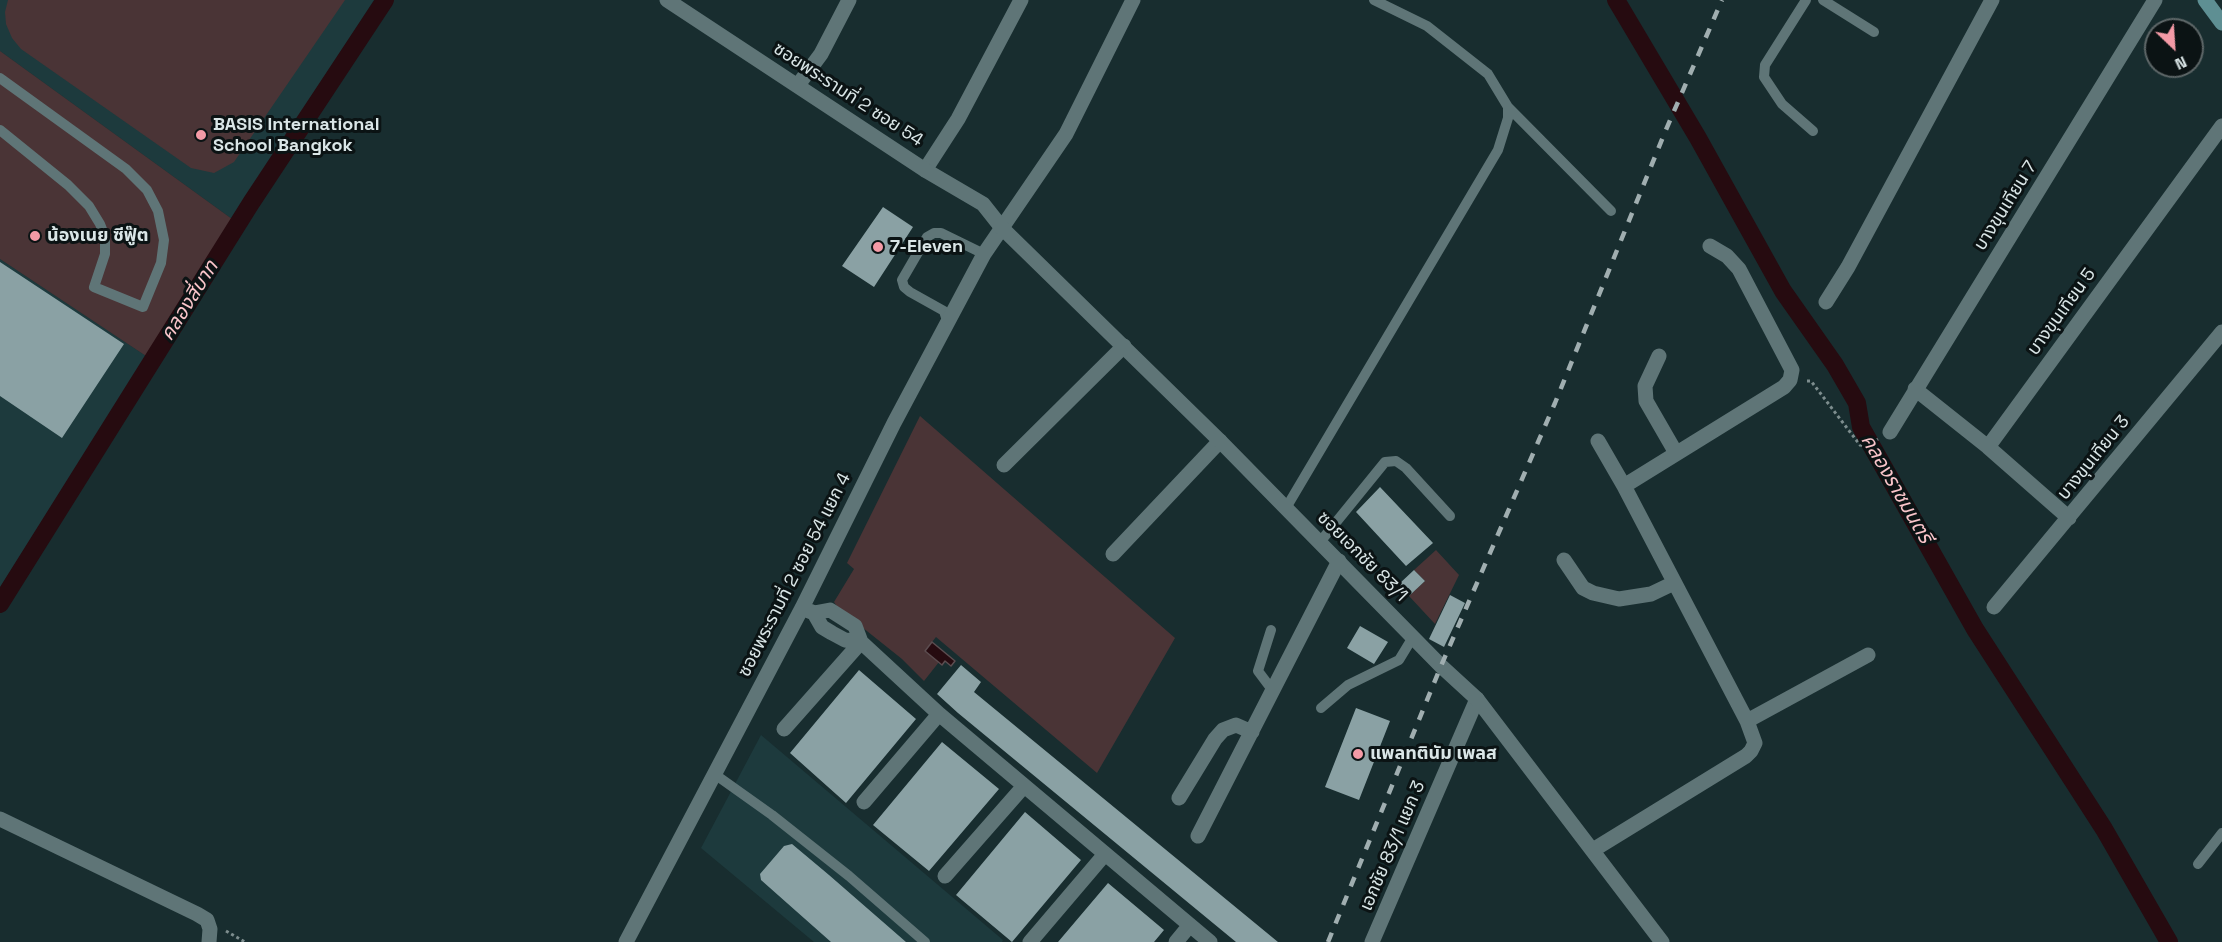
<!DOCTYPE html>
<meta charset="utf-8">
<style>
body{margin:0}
#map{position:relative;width:2222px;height:942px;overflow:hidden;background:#182d2f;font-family:"Space Grotesk",sans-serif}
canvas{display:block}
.north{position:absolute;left:2144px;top:18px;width:60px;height:60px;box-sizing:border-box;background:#0b1314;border:2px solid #5e6768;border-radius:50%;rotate:155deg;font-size:16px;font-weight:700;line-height:24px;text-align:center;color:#dae6e7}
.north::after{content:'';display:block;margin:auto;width:21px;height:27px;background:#f49aa6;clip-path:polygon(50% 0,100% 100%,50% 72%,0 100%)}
</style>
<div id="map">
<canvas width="2222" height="942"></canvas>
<div class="north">N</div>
</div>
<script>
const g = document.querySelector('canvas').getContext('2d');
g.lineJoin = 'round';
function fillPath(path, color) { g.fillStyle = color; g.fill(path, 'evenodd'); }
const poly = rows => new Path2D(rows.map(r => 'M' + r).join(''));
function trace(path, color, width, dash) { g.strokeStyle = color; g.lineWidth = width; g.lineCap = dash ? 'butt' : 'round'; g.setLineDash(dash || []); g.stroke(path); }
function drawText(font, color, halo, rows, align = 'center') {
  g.font = font + ' "Space Grotesk","Noto Sans Thai",sans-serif'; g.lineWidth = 6; g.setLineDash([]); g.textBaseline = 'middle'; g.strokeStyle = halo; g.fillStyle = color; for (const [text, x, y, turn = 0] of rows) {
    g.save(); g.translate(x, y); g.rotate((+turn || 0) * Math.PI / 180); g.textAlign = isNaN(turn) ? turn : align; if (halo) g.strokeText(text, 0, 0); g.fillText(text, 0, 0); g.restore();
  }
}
const built = poly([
 [0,0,374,0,232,219,0,51],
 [0,259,146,356,0,588],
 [761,735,1003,940,1002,942,814,942,701,848]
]);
const green = poly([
 [8,0,345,0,234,162,214,173,191,168,21,49,12,38,6,24,5,12],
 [0,51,232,219,146,356,0,259],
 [920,416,1175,638,1097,773,936,637,925,651,939,662,924,681,902,659,838,608,834,602,854,569,847,563],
 [1436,550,1459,575,1435,624,1409,596,1425,581,1414,570]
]);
const water = poly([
 [932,642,955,661,951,666,945,661,942,665,925,651,932,642]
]);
const canal = poly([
 [1616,0,1698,138,1783,291,1835,365,1857,403,1861,427,1975,629,2104,829,2169,942],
 [0,604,251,203,385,0]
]);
const building = poly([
 [883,207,913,227,874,287,842,266],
 [0,262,124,344,62,438,0,396],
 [1380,487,1433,543,1406,566,1356,512],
 [1414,570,1425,581,1409,596,1399,584],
 [1450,595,1465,603,1444,647,1429,639],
 [1360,626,1388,642,1374,664,1347,648],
 [961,665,981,682,974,692,1278,942,1236,942,958,713,937,694],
 [859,670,916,719,846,803,790,753],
 [1356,708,1390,721,1359,800,1325,787],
 [942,742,999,789,929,871,873,825],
 [1025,812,1081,860,1012,942,956,895],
 [792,844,829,875,906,942,831,942,761,880,760,874,784,846],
 [1108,883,1164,930,1154,942,1058,942]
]);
const path = poly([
 [1807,381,1811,381,1860,445,1867,446,1878,439],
 [226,931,245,942]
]);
const service = poly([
 [1806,0,1765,65,1764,77,1782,104,1813,131],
 [1823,0,1874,32],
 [0,78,126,169,147,190,158,211,164,240,161,263,143,307,94,287,105,254,105,237,100,224,89,206,68,185,0,130],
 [1508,107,1611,211],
 [948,324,944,311,910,292,904,287,902,280,927,237,934,233,941,233,984,254],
 [1286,508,1498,150,1508,118,1508,107,1488,74,1427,26,1374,0],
 [1320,542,1385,462,1396,461,1406,468,1450,516],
 [1271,630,1258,671,1273,691],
 [1321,708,1348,685,1399,660,1413,637],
 [713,773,772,815,849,876,925,942],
 [2198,864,2222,833]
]);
const minor = poly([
 [798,85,821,54,849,0],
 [925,170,958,119,1021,0],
 [1826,302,1848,267,1992,0],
 [1659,356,1645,386,1646,401,1676,453],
 [1915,389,1988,447,2222,126],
 [1890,432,2155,0],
 [1988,447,2069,518],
 [1004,465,1124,346],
 [1624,486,1784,387,1790,380,1792,370,1739,269,1727,256,1710,246],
 [1113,554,1220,441],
 [1564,560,1583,588,1593,593,1619,599,1651,594,1674,583],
 [1994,607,2222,332],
 [807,610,814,613,822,627,832,633,845,640,861,642],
 [814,613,830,610,855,626,861,642,939,714,1210,942],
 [1747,721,1868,655],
 [784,729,861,642],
 [1179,798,1215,739,1223,730,1236,725,1252,732],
 [864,802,939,714],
 [0,819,197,914,207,920,210,929,209,942],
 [1198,836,1339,561],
 [1593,850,1746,756,1751,751,1755,743,1747,721,1624,486,1598,441],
 [945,876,1024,786],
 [626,942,802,608,894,423,984,254,1066,134,1133,0],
 [1030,942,1105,854],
 [1176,942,1190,925],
 [1372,942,1477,699]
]);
const tertiary = poly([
 [667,0,925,170,983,204,1002,228,1220,441,1441,666,1477,699,1662,942]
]);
const secondary = poly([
 [2205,0,2222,23]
]);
const rail = poly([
 [1328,942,1441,666,1555,403,1665,132,1722,0]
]);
const markers = [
 [201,135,6,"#f49aa6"],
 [35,236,6,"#f49aa6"],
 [878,247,6,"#f49aa6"],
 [1358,754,6,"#f49aa6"]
];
const streetNames = [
 ["ซอยพระรามที่ 2 ซอย 54",848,95,33],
 ["บางขุนเทียน 7",2006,206,-58],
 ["บางขุนเทียน 5",2062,312,-54],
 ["บางขุนเทียน 3",2094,458,-51],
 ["ซอยเอกชัย 83/1",1362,557,45],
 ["ซอยพระรามที่ 2 ซอย 54 แยก 4",795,575,-63],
 ["เอกชัย 83/1 แยก 3",1393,846,-67]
];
const poiNames = [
 ["BASIS International",213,125],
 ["School Bangkok",213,146],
 ["น้องเนย ซีฟู๊ต",47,236],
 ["7-Eleven",890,247],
 ["แพลทตินัม เพลส",1370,754]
];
const waterNames = [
 ["คลองสี่บาท",190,301,-58],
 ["คลองราชมนตรี",1896,489,60]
];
fillPath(built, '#1d3a3d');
fillPath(green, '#4a3436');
fillPath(water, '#260b10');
trace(water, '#5c4d50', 1.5);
trace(canal, '#260b10', 18);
fillPath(building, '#8aa1a4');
trace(path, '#7d8d8e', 3, [3, 3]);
trace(service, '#5f7577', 10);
trace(minor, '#5f7577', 15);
trace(tertiary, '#5f7577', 15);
trace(secondary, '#5e8f93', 15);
trace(rail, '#a0aeb0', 4.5, [10, 10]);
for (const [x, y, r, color] of markers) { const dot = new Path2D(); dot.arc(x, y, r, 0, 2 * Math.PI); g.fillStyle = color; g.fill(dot); trace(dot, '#0b1314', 2); }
drawText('18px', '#dae6e7', '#0b1314', streetNames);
drawText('bold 18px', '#dae6e7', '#0b1314', poiNames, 'left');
drawText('italic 20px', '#fac5ca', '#0b1314', waterNames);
</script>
